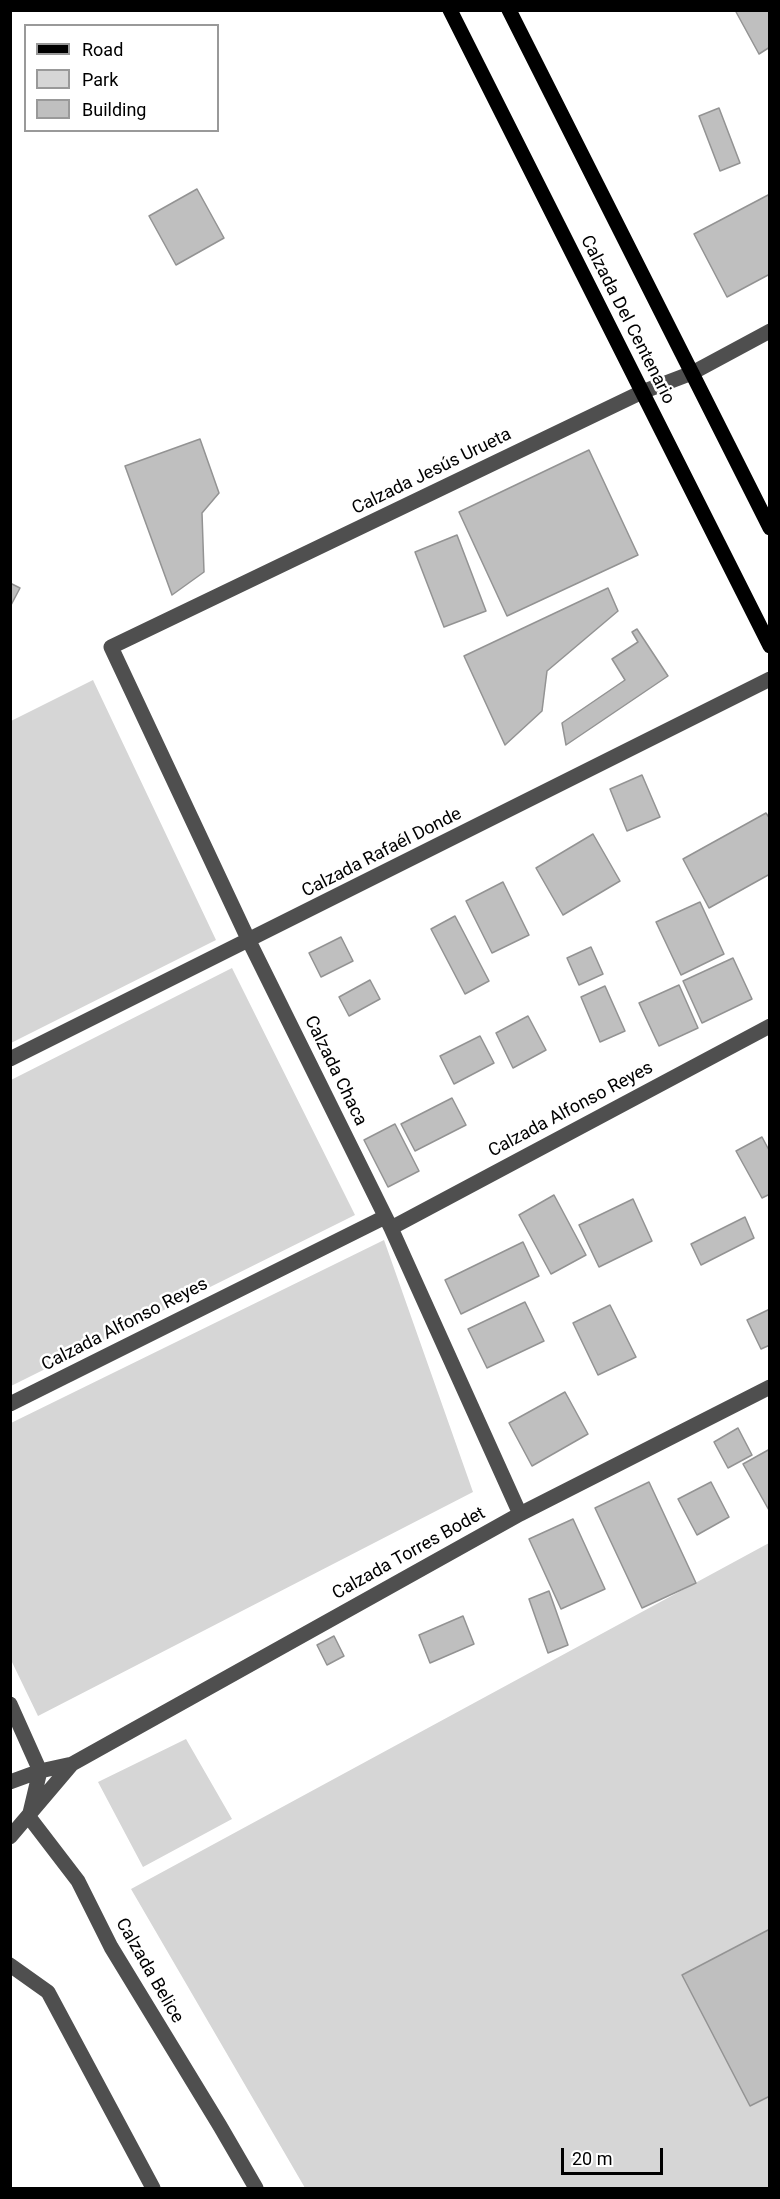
<!DOCTYPE html>
<meta charset="utf-8">
<style>
body{margin:0}
#map{position:relative;width:780px;height:2199px;overflow:hidden;background:#fff;font-family:Roboto,sans-serif}
canvas{display:block}
.frame{position:absolute;inset:0;border:12px solid #000;pointer-events:none}
.legend{position:absolute;left:24px;top:24px;width:195px;height:108px;box-sizing:border-box;background:#fff;border:2px solid #999;margin:0;padding:8px 10px;list-style:none;font-size:18px;color:#000}
.legend li{display:flex;align-items:center;gap:12px;height:30px}
.legend b{width:30px;border:2px solid #999}
.scale{position:absolute;left:561px;top:2148px;width:102px;height:27px;box-sizing:border-box;border:3px solid #000;border-top:0;padding-left:8px;font-size:18px;line-height:21px;white-space:nowrap;color:#000;-webkit-text-stroke:4px #fff;paint-order:stroke}
</style>
<div id="map">
<canvas width="780" height="2199"></canvas>
<div class="frame"></div>
<ul class="legend">
<li><b style="height:8px;background:#000"></b>Road</li>
<li><b style="height:16px;background:#d6d6d6"></b>Park</li>
<li><b style="height:16px;background:#bfbfbf"></b>Building</li>
</ul>
<div class="scale">20 m</div>
</div>
<script>
const g = document.querySelector('canvas').getContext('2d');
g.lineJoin = 'round';
function fillPath(path, color) { g.fillStyle = color; g.fill(path, 'evenodd'); }
const poly = rows => new Path2D(rows.map(r => 'M' + r).join(''));
function trace(path, color, width, dash) { g.strokeStyle = color; g.lineWidth = width; g.lineCap = dash ? 'butt' : 'round'; g.setLineDash(dash || []); g.stroke(path); }
function drawText(font, color, halo, rows, align = 'center') {
  g.font = font + ' Roboto,sans-serif'; g.lineWidth = 5; g.setLineDash([]); g.textBaseline = 'middle'; g.strokeStyle = halo; g.fillStyle = color; for (const [text, x, y, turn = 0] of rows) {
    g.save(); g.translate(x, y); g.rotate((+turn || 0) * Math.PI / 180); g.textAlign = isNaN(turn) ? turn : align; if (halo) g.strokeText(text, 0, 0); g.fillText(text, 0, 0); g.restore();
  }
}
const green = poly([
 [93,680,216,940,11,1043,11,721],
 [232,968,355,1215,11,1386,11,1080],
 [384,1240,473,1492,38,1716,11,1660,11,1423],
 [769,1543,769,2188,305,2188,131,1889],
 [186,1739,232,1819,143,1867,98,1782]
]);
const building = poly([
 [735,10,770,10,770,47,759,54,735,10],
 [719,108,740,163,720,171,699,116,719,108],
 [197,189,224,238,176,265,149,216,197,189],
 [770,194,770,274,727,297,694,234,770,194],
 [200,439,219,493,202,513,204,572,172,595,125,466,200,439],
 [589,450,638,555,507,616,459,512,589,450],
 [457,535,486,611,444,627,415,552,457,535],
 [10,583,20,588,10,607,10,583],
 [608,588,618,611,547,671,542,711,505,745,464,656,608,588],
 [637,629,668,676,566,745,562,723,625,680,612,659,638,642,632,632,637,629],
 [642,775,660,817,627,831,610,789,642,775],
 [766,813,770,819,770,874,709,908,683,859,766,813],
 [593,834,620,881,563,915,536,868,593,834],
 [503,882,529,935,492,953,466,901,503,882],
 [700,902,724,954,681,975,656,922,700,902],
 [455,916,489,981,465,994,431,929,455,916],
 [341,937,353,961,321,977,309,953,341,937],
 [591,947,603,974,579,985,567,958,591,947],
 [733,958,752,999,702,1023,683,981,733,958],
 [370,980,380,999,349,1016,339,997,370,980],
 [679,985,698,1028,659,1046,639,1003,679,985],
 [605,986,625,1031,600,1042,581,997,605,986],
 [528,1016,546,1050,513,1068,496,1033,528,1016],
 [480,1036,494,1063,454,1084,440,1056,480,1036],
 [452,1098,466,1125,415,1151,401,1124,452,1098],
 [395,1124,419,1171,388,1187,364,1140,395,1124],
 [762,1137,770,1152,770,1194,762,1198,736,1151,762,1137],
 [554,1195,586,1255,551,1274,519,1215,554,1195],
 [633,1199,652,1241,599,1267,579,1225,633,1199],
 [745,1217,754,1238,701,1265,691,1244,745,1217],
 [523,1242,539,1276,461,1314,445,1280,523,1242],
 [525,1302,544,1341,487,1368,468,1329,525,1302],
 [610,1305,636,1357,598,1375,573,1323,610,1305],
 [770,1309,770,1345,761,1349,747,1320,770,1309],
 [565,1392,588,1434,532,1466,509,1423,565,1392],
 [738,1428,752,1455,728,1468,714,1442,738,1428],
 [770,1449,770,1512,743,1464,770,1449],
 [649,1482,696,1583,642,1608,595,1508,649,1482],
 [711,1482,729,1517,697,1535,678,1499,711,1482],
 [573,1519,605,1589,561,1609,529,1539,573,1519],
 [549,1591,568,1645,548,1653,529,1599,549,1591],
 [463,1616,474,1644,430,1663,419,1635,463,1616],
 [334,1636,344,1656,327,1665,317,1645,334,1636],
 [770,1929,770,2096,750,2106,682,1975,770,1929]
]);
const minor = poly([
 [10,1059,770,679],
 [391,1228,770,1026],
 [10,1404,385,1217],
 [520,1514,391,1228,249,941,111,647,642,392,692,373,770,331],
 [10,1704,40,1771,29,1817,78,1881,111,1947,220,2126,256,2188],
 [10,1782,40,1771,72,1764,520,1514,770,1387],
 [10,1837,72,1764],
 [10,1965,48,1992,153,2188]
]);
const major = poly([
 [450,10,770,646],
 [509,10,770,528]
]);
const streetNames = [
 ["Calzada Del Centenario",627,320,63],
 ["Calzada Jesús Urueta",432,472,-26],
 ["Calzada Rafaél Donde",382,853,-27],
 ["Calzada Chaca",335,1071,64],
 ["Calzada Alfonso Reyes",571,1110,-28],
 ["Calzada Alfonso Reyes",125,1325,-27],
 ["Calzada Torres Bodet",409,1554,-29],
 ["Calzada Belice",149,1971,60]
];
fillPath(green, '#d6d6d6');
fillPath(building, '#bfbfbf');
trace(building, '#939393', 1.5);
trace(minor, '#4f4f4f', 15);
trace(major, '#000', 15);
drawText('18px', '#000', '#fff', streetNames);
</script>
